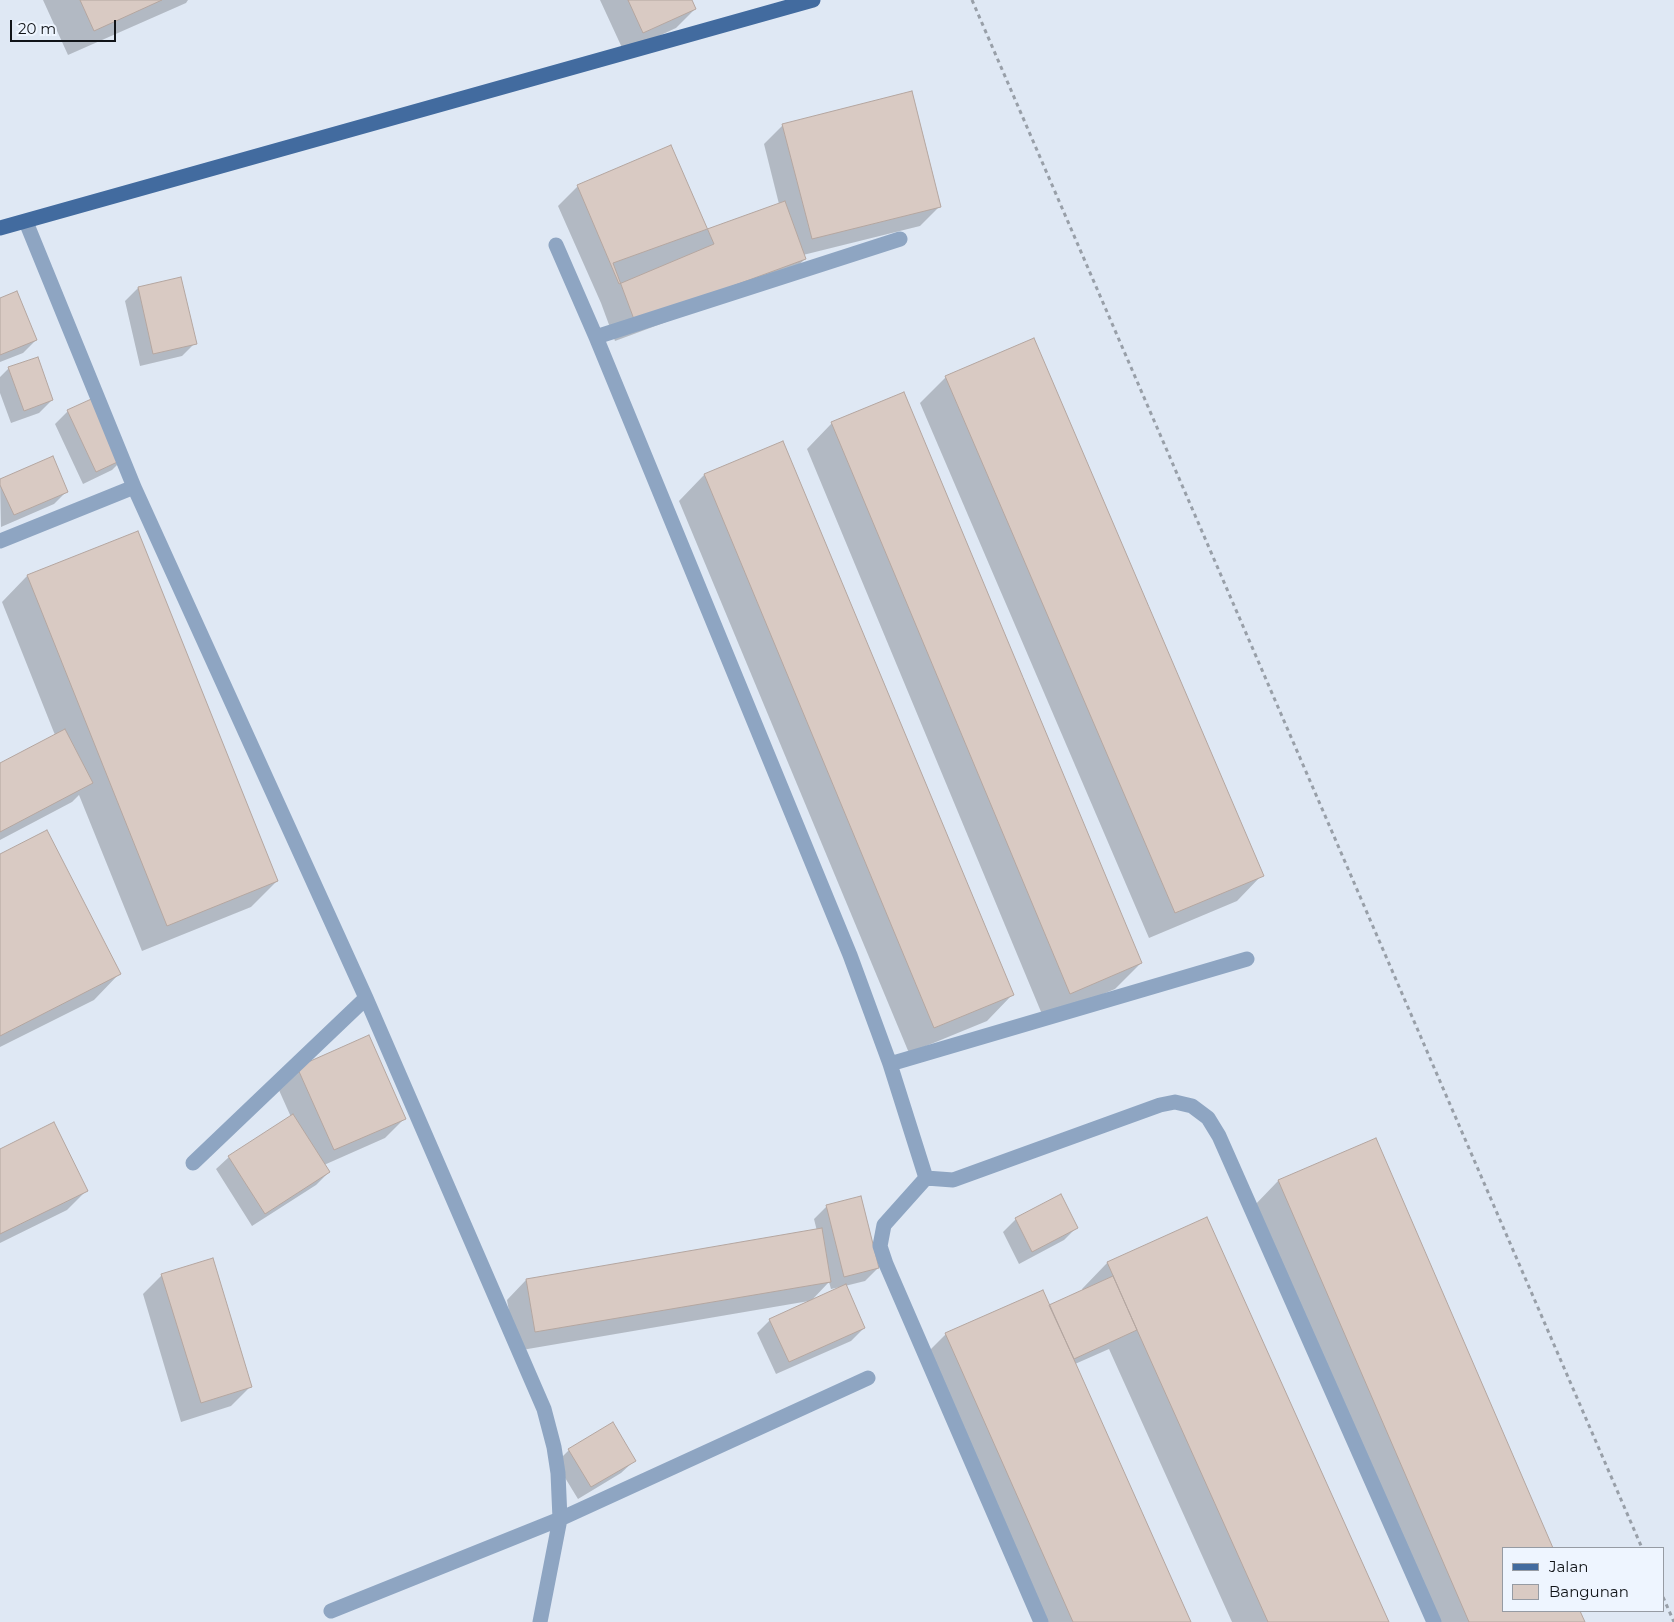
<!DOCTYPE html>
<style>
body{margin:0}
#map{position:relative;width:1674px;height:1622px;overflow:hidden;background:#dfe8f4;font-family:Montserrat,sans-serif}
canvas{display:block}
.legend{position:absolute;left:1502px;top:1547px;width:162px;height:65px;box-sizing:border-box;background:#eef5ff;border:1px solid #969ba3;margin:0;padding:6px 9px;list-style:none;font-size:15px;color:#111418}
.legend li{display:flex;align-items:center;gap:10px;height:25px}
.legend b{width:25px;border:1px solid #969ba3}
.scale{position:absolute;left:10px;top:20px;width:106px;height:22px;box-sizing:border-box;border:2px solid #111418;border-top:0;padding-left:6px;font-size:15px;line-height:18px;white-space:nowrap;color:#111418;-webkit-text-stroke:4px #eef5ff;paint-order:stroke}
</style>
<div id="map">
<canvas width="1674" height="1622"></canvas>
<ul class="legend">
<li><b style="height:6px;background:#426b9f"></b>Jalan</li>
<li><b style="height:14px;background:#d9cac3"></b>Bangunan</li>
</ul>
<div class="scale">20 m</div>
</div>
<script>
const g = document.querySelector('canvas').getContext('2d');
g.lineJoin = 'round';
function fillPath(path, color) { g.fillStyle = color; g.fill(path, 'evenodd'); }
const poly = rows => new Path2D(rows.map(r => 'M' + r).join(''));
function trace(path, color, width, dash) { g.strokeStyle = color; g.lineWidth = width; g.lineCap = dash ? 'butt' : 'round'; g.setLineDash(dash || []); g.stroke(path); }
const shadow = poly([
 [43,0,188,0,186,3,68,55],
 [600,0,691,0,695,9,676,28,624,52],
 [783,125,940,206,920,226,803,255,805,259,785,278,615,341,601,303,558,206,578,186,670,146,707,230,779,204,764,144],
 [138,288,195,343,182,356,140,366,125,301],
 [0,299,36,340,23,353,0,362],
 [9,368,52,400,39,413,11,423,0,393,0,377],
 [946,377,1262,875,1237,901,1149,938,920,403],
 [68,411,125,457,112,470,83,484,55,424],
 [832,423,1141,963,1115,989,1044,1019,807,449],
 [782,443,1012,995,987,1021,909,1053,679,501,704,475],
 [0,480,67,491,54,504,1,527],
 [137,532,277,881,251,907,142,951,79,795,72,802,0,840,0,764,55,735,2,602,27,576],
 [0,855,119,974,94,1000,0,1047],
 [298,1068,405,1118,385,1138,324,1165,329,1172,316,1185,252,1226,216,1169,229,1157,291,1117,278,1088],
 [1375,1140,1552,1548,1503,1548,1503,1611,1579,1611,1583,1622,1432,1622,1253,1207,1278,1181],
 [0,1150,86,1191,67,1210,0,1243],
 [827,1206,878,1268,865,1281,845,1286,864,1328,851,1341,776,1374,757,1333,770,1320,809,1301,516,1351,507,1300,526,1280,817,1231,814,1219],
 [829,1282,831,1289,840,1287,810,1302],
 [1016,1219,1077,1227,1064,1240,1019,1264,1003,1232],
 [1207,1219,1388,1622,1232,1622,1109,1349,1075,1364,1189,1622,1037,1622,920,1360,946,1334,1049,1306,1083,1291,1082,1289,1107,1263],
 [162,1275,250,1387,231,1406,181,1422,143,1294],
 [612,1424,634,1461,621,1473,578,1499,556,1463,569,1450]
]);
const building = poly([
 [80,0,162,0,94,31,80,0],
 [628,0,692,0,696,9,643,33,628,0],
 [912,91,941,207,812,239,782,124,912,91],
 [671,145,714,244,619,284,577,185,671,145],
 [785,201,806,259,635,322,613,263,785,201],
 [181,277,197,344,153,354,138,287,181,277],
 [17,291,37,340,0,355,0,298,17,291],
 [1034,338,1264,876,1175,913,945,376,1034,338],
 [38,357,53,400,24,411,8,367,38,357],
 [904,392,1142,963,1070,994,831,422,904,392],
 [98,396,126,458,96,472,67,410,98,396],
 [783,441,1014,995,934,1028,704,474,783,441],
 [53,456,68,492,14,515,0,485,0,479,53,456],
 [138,531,278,881,167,926,27,575,138,531],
 [65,729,93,783,0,832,0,763,65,729],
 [47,830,121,974,0,1036,0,854,47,830],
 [369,1035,406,1119,334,1150,297,1067,369,1035],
 [293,1114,330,1172,265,1214,228,1156,293,1114],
 [54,1122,88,1191,0,1234,0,1149,54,1122],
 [1376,1138,1553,1548,1503,1548,1503,1611,1580,1611,1585,1622,1469,1622,1278,1180,1376,1138],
 [1061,1194,1078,1228,1032,1252,1015,1218,1061,1194],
 [861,1196,879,1268,844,1277,826,1205,861,1196],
 [1207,1217,1389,1622,1268,1622,1137,1330,1107,1262,1207,1217],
 [822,1228,831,1282,535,1332,526,1279,822,1228],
 [213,1258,252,1387,201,1403,161,1274,213,1258],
 [1113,1276,1137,1330,1074,1359,1049,1305,1113,1276],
 [846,1284,865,1328,789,1362,769,1319,846,1284],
 [1043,1290,1191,1622,1073,1622,945,1333,1043,1290],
 [613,1422,636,1461,591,1487,568,1449,613,1422]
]);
const path = poly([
 [972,0,1642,1548],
 [1663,1597,1674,1622]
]);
const minor = poly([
 [26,222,134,487,366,998,544,1409,554,1447,558,1473,560,1519,540,1622],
 [556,245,596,337,850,955,890,1064,926,1178,884,1225,880,1246,886,1264,1041,1622],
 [596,337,900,239],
 [0,541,134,487],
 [890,1064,1247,959],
 [193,1163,366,998],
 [926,1178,953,1180,1160,1105,1175,1102,1192,1106,1208,1118,1219,1136,1434,1622],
 [331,1611,560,1519,868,1378]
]);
const major = poly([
 [0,228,813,0]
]);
fillPath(shadow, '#0003');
fillPath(building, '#d9cac3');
trace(building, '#b4a6a0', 1);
trace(path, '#989fa8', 3, [4, 4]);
trace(minor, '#8ea5c2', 15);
trace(major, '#426b9f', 15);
</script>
